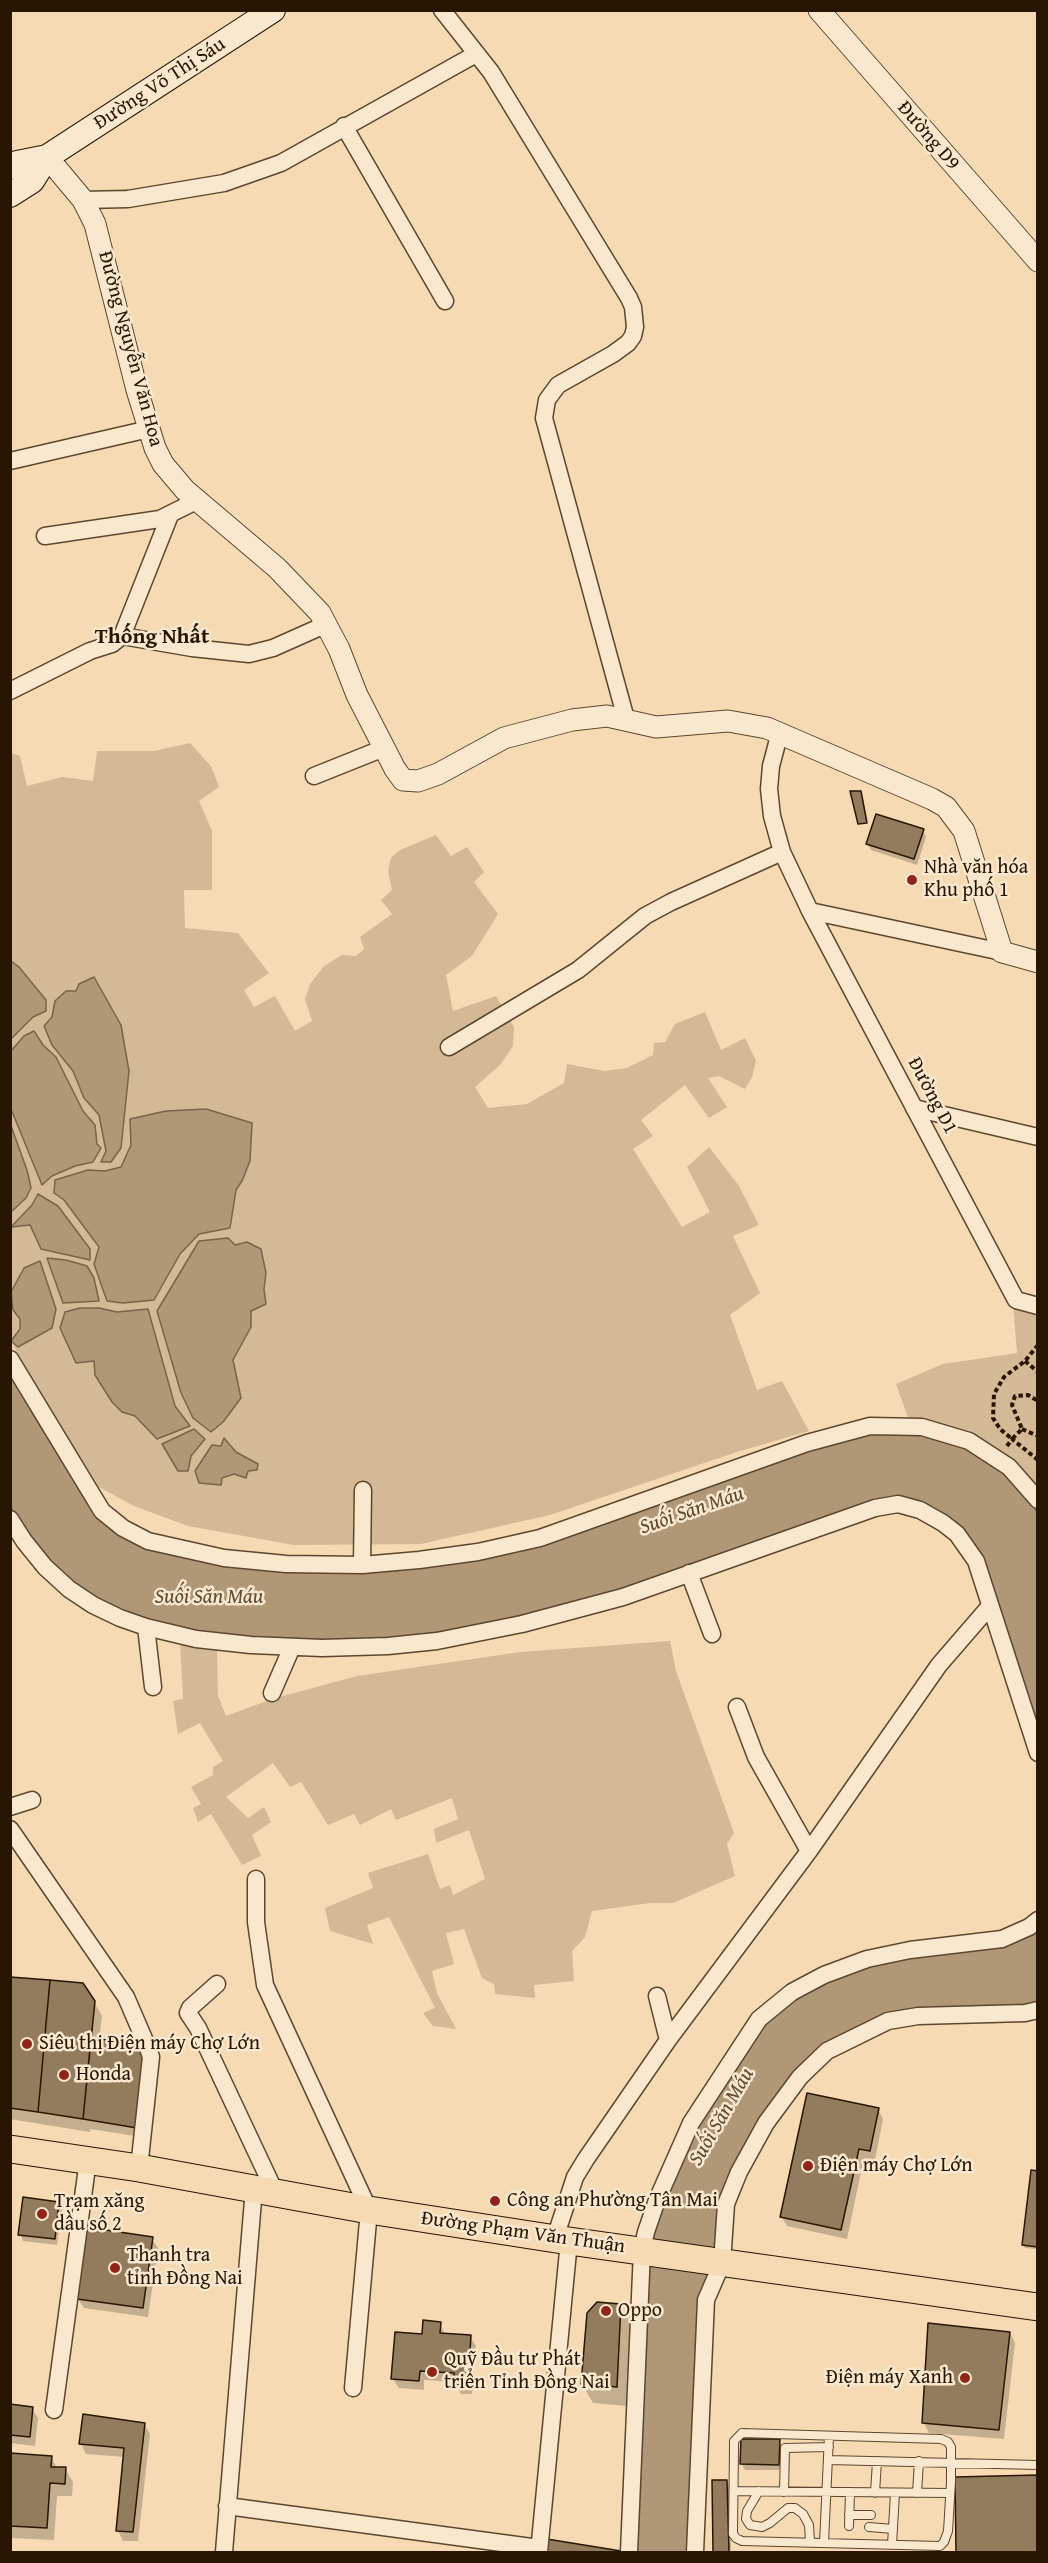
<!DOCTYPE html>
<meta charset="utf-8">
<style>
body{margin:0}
#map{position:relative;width:1048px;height:2563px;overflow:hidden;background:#f6dab3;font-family:"Gentium Book Plus",serif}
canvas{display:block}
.frame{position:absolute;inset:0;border:12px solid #281602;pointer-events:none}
</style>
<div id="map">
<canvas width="1048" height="2563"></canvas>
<div class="frame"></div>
</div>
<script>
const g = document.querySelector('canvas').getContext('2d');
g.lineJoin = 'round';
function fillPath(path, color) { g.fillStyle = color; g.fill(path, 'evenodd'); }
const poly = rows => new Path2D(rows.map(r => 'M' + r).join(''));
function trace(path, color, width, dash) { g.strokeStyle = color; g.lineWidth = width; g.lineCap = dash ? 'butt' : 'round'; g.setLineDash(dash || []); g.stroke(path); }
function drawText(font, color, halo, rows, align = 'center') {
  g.font = font + ' "Gentium Book Plus",serif'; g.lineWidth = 5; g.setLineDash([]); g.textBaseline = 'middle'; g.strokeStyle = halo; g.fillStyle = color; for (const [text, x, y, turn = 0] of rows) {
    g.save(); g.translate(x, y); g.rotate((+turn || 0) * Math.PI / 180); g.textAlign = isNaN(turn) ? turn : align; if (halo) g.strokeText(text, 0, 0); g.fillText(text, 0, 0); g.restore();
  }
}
const green = poly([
 [190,743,211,766,219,787,199,801,212,831,212,890,184,890,185,928,238,933,269,973,244,990,254,1007,275,996,295,1031,312,1021,305,999,310,984,324,966,342,955,356,956,364,949,360,937,392,914,381,900,392,890,388,871,391,858,400,850,436,835,451,856,467,847,484,872,474,882,498,914,472,956,446,975,453,1011,496,996,514,1027,513,1046,500,1065,475,1087,488,1108,527,1104,564,1083,567,1064,605,1071,627,1068,653,1055,654,1043,665,1042,675,1024,705,1012,721,1050,745,1038,756,1061,752,1077,745,1089,719,1076,708,1078,727,1107,709,1118,685,1085,641,1120,653,1136,633,1149,682,1227,710,1212,687,1167,709,1147,739,1186,759,1225,733,1236,760,1293,730,1315,757,1390,782,1381,809,1431,737,1452,550,1515,421,1544,294,1545,188,1526,134,1506,99,1487,28,1374,11,1341,11,753,20,756,27,786,62,777,93,781,97,751,154,751],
 [1013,1304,1037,1310,1037,1489,909,1420,896,1384,943,1364,1017,1353],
 [670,1641,676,1671,734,1833,727,1844,735,1876,673,1903,650,1903,592,1911,585,1937,572,1951,574,1981,534,1985,535,1998,495,1994,494,1984,482,1978,464,1929,446,1933,454,1964,432,1971,437,1993,456,2029,433,2026,423,2013,435,2008,389,1917,367,1925,373,1944,330,1931,325,1908,373,1888,368,1873,428,1854,440,1889,450,1885,453,1895,485,1879,469,1830,436,1843,434,1829,458,1819,452,1798,396,1820,391,1809,360,1825,354,1814,328,1825,301,1782,290,1787,273,1763,226,1797,248,1818,264,1807,271,1822,252,1835,261,1856,242,1865,211,1814,198,1822,193,1808,201,1804,191,1787,213,1775,213,1767,223,1761,200,1723,178,1734,173,1701,183,1699,180,1642,217,1648,218,1696,226,1716,272,1699,357,1676,520,1652]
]);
const water = poly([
 [11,961,19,967,46,1000,46,1011,33,1017,11,1039,11,961],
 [94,977,121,1025,129,1071,121,1148,111,1162,101,1162,106,1151,99,1115,84,1098,73,1071,52,1045,44,1026,52,1017,55,1001,66,991,76,991,79,984,94,977],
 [34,1031,43,1045,56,1057,83,1111,95,1125,97,1144,101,1148,93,1162,75,1166,52,1176,42,1185,11,1109,11,1051,24,1036,34,1031],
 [206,1109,252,1123,250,1161,242,1181,236,1190,230,1228,199,1234,180,1254,154,1300,123,1303,107,1301,94,1264,99,1247,64,1200,54,1193,55,1180,88,1170,105,1171,121,1167,131,1145,130,1119,166,1111,206,1109],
 [11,1126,27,1170,31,1188,26,1198,11,1212,11,1126],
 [38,1194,58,1206,90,1249,90,1260,41,1249,30,1225,11,1227,32,1205,38,1194],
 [228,1238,235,1245,247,1242,261,1249,266,1273,264,1289,266,1304,251,1311,251,1327,233,1360,241,1398,223,1422,211,1432,193,1418,181,1393,157,1311,199,1241,228,1238],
 [47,1258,66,1260,87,1266,94,1278,99,1301,63,1303,47,1258],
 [40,1261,56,1309,52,1328,18,1347,11,1341,20,1329,20,1319,13,1310,11,1292,24,1268,40,1261],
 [80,1308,99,1308,117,1312,148,1309,175,1406,190,1426,157,1439,135,1416,122,1412,112,1402,95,1375,94,1361,76,1363,60,1328,65,1312,80,1308],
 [10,1372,36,1419,96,1515,148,1548,424,1566,809,1449,870,1433,920,1433,966,1447,1004,1472,1034,1506,1037,1513,1037,1732,981,1558,898,1498,621,1591,452,1632,395,1638,322,1642,213,1635,145,1620,97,1599,73,1584,50,1563,30,1537,11,1508,10,1372],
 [194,1429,205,1439,191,1456,188,1471,178,1471,162,1444,194,1429],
 [224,1438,236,1452,258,1464,257,1470,248,1471,246,1478,234,1474,222,1478,221,1485,199,1483,195,1471,212,1445,221,1446,224,1438],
 [1037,1928,1037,2003,1024,2006,917,2009,823,2046,724,2190,689,2552,634,2552,643,2267,666,2197,697,2125,764,2024,796,1996,825,1981,868,1965,1037,1928]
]);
const shadow = poly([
 [923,831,926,837,917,865,871,850,868,844],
 [10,1979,94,2002,102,2016,99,2040,142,2137,90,2129,90,2132,10,2119],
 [878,2109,883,2119,875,2160,864,2158,847,2239,787,2226,781,2216],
 [1038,2172,1038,2249,1025,2248,1023,2245],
 [58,2203,62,2209,57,2245,23,2241,20,2234],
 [152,2239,158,2248,148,2317,84,2308,78,2299],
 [620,2306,632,2325,627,2406,593,2403,582,2384],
 [440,2323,445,2335,470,2337,476,2346,472,2394,461,2394,455,2382,424,2380,424,2390,399,2388,393,2379,423,2335],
 [1010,2333,1015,2343,1004,2439,929,2433,924,2423],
 [10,2406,32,2409,38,2418,35,2446,10,2443],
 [144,2424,150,2434,138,2541,123,2541,118,2531,125,2457,86,2454,81,2444],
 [779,2441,783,2447,782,2470,745,2470,742,2464],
 [10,2454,51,2457,57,2468,65,2469,73,2482,72,2496,57,2496,54,2540,10,2538],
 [1038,2476,1038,2552,958,2552,956,2478],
 [727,2481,730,2487,731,2550,716,2550,715,2552],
 [548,2541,620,2552,547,2552]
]);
const building = poly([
 [850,791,861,791,867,823,858,824,850,791],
 [876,814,924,829,914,859,866,844,876,814],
 [10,1977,50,1980,38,2112,10,2108,10,1977],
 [50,1980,83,1983,95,2001,83,2119,38,2112,50,1980],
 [91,2038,139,2044,144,2058,137,2128,83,2119,91,2038],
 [807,2093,879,2108,870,2151,859,2149,841,2230,780,2217,807,2093],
 [1031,2170,1038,2171,1038,2247,1022,2245,1031,2170],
 [23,2197,59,2202,55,2239,18,2235,23,2197],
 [86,2227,153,2237,143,2308,77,2299,86,2227],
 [597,2302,621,2304,617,2387,581,2384,587,2313,597,2302],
 [423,2320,441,2322,440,2333,471,2335,468,2385,454,2384,454,2373,420,2371,419,2381,391,2379,395,2332,422,2334,423,2320],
 [928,2323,1010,2332,999,2430,922,2423,928,2323],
 [10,2404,33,2407,30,2437,10,2435,10,2404],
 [83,2414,145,2423,133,2532,116,2531,124,2448,79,2444,83,2414],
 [741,2439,780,2439,779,2465,740,2464,741,2439],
 [10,2453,52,2456,51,2467,66,2467,65,2484,50,2483,47,2528,10,2526,10,2453],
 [1038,2475,1038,2552,956,2552,955,2477,1038,2475],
 [712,2480,727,2480,729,2552,713,2552,712,2480],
 [547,2539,621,2551,621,2552,546,2552,547,2539]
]);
const path = poly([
 [1038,1345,1025,1361,1004,1377,994,1394,993,1418,1000,1429,1012,1439,1022,1429,1012,1405,1015,1396,1028,1395,1038,1401],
 [1025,1361,1038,1372],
 [1022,1429,1038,1436],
 [1007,1446,1012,1439,1038,1460]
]);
const service = poly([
 [742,2433,941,2439,948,2442,951,2447,951,2482,948,2531,944,2542,940,2546,742,2541,736,2538,733,2534,734,2447,734,2441,742,2433],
 [828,2460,1038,2465],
 [734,2491,950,2493],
 [759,2491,747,2511,746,2519,750,2525,762,2527,770,2523,788,2508,795,2508,803,2514,809,2525,810,2542],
 [784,2492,785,2448,829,2447],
 [875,2493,877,2461],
 [917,2493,919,2461],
 [849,2515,871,2515],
 [849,2526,850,2492],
 [869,2527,893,2529],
 [824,2543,829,2436],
 [892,2545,895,2493]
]);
const minor = poly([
 [442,10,491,72,629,298,633,307,635,327,633,336,628,343,613,354,558,385,547,400,544,418,626,719],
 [344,126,445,301],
 [83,200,128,199,224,183,281,163,476,54],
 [10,461,149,429],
 [45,536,160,519,196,501],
 [122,636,192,648,249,654,273,648,327,624],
 [10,691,90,651,112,644,122,636,170,515],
 [780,732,771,766,769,789,772,816,782,852,810,911,1016,1300,1038,1306],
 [314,776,384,748],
 [810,911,1002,952],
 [449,1047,578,970,645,916,671,902,782,852],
 [914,1108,1038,1137],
 [10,1359,102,1511,123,1528,148,1541,224,1558,286,1564,362,1565,419,1560,478,1552,540,1538,807,1443,870,1426,922,1427,969,1441,1009,1467,1038,1500],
 [10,1519,24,1541,45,1567,69,1589,93,1605,120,1618,146,1627,196,1639,251,1645,322,1648,388,1646,437,1641,522,1624,623,1597,875,1508,898,1504,920,1510,943,1523,957,1534,976,1561,1038,1753],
 [362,1565,363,1490],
 [689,1573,712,1634],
 [146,1627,153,1687],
 [272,1693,292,1647],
 [737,1707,756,1757,809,1851],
 [10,1807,32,1800],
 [10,1829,126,1997,148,2048,151,2057,139,2168],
 [256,1879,256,1922,265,1985,369,2210,353,2388],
 [217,1984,190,2008,188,2013,198,2028,275,2192],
 [657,1996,668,2040],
 [555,2238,575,2177,586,2159,668,2040,809,1851,939,1665,990,1606],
 [54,2410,88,2160],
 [227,2506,539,2548],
 [224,2552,254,2188],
 [539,2552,569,2241],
 [629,2552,642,2250,646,2232,657,2200,691,2123,759,2019,792,1992,824,1975,867,1959,910,1950,1002,1939,1029,1927,1038,1920],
 [695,2552,706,2300,722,2263,726,2204,739,2172,766,2123,800,2077,827,2051,888,2021,918,2016,1025,2013,1038,2010]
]);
const tertiary = poly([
 [819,10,1038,261],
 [47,157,83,200,95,224,137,390,155,448,163,464,185,490,277,568,320,613,339,649,357,695,395,769,403,780,418,781,438,774,504,738,572,720,607,716,656,727,728,721,767,728,932,799,946,807,964,831,1002,952,1038,962]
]);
const secondary = poly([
 [10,167,17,163,47,157,273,10],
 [10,195,32,181,47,157]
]);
const primary = poly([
 [10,2149,139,2168,369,2210,569,2241,1038,2307]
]);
const markers = [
 [912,880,6,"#8f2418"],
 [27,2044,6,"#8f2418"],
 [64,2075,6,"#8f2418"],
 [808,2166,6,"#8f2418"],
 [495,2201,6,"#8f2418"],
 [42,2214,6,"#8f2418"],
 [115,2268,6,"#8f2418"],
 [606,2311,6,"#8f2418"],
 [432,2372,6,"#8f2418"],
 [965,2378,6,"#8f2418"]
];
const streetNames = [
 ["Đường Võ Thị Sáu",160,84,-33],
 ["Đường D9",928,136,49],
 ["Đường Nguyễn Văn Hoa",130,349,75],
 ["Đường D1",932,1096,62],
 ["Đường Phạm Văn Thuận",523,2233,8]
];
const poiNames = [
 ["Nhà văn hóa",924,868],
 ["Khu phố 1",924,891],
 ["Siêu thị Điện máy Chợ Lớn",39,2044],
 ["Honda",76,2075],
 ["Điện máy Chợ Lớn",820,2166],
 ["Công an Phường Tân Mai",507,2201],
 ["Trạm xăng",54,2202],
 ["dầu số 2",54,2225],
 ["Thanh tra",127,2256],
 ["tỉnh Đồng Nai",127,2279],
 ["Oppo",618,2311],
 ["Quỹ Đầu tư Phát",444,2360],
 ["triển Tỉnh Đồng Nai",444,2383],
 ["Điện máy Xanh",953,2378,"right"]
];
const waterNames = [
 ["Suối Săn Máu",692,1511,-19],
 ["Suối Săn Máu",209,1598],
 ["Suối Săn Máu",722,2117,-60]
];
const quarterNames = [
 ["Thống Nhất",152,637]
];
fillPath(green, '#d3b995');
fillPath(water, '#b09777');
trace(water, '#7a6348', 1.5);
fillPath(shadow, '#0003');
fillPath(building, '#937c5e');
trace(building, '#281602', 1.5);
trace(service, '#5c472e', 10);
trace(minor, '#5c472e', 19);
trace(tertiary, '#5c472e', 23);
trace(secondary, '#281602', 26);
trace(primary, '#281602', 29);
trace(path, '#281602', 4, [4.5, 3]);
trace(service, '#f9e7ce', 8);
trace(minor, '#f9e7ce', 16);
trace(tertiary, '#f9e7ce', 21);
trace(secondary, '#f9e7ce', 24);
trace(primary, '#f6dab3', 27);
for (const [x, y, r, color] of markers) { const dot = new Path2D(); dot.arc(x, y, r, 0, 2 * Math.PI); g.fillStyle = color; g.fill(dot); trace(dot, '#f9e7ce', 2); }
drawText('20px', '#281602', '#f9e7ce', streetNames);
drawText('20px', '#281602', '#f9e7ce', poiNames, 'left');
drawText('italic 21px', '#5e4a31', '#f9e7ce', waterNames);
drawText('bold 22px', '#281602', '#f9e7ce', quarterNames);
</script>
